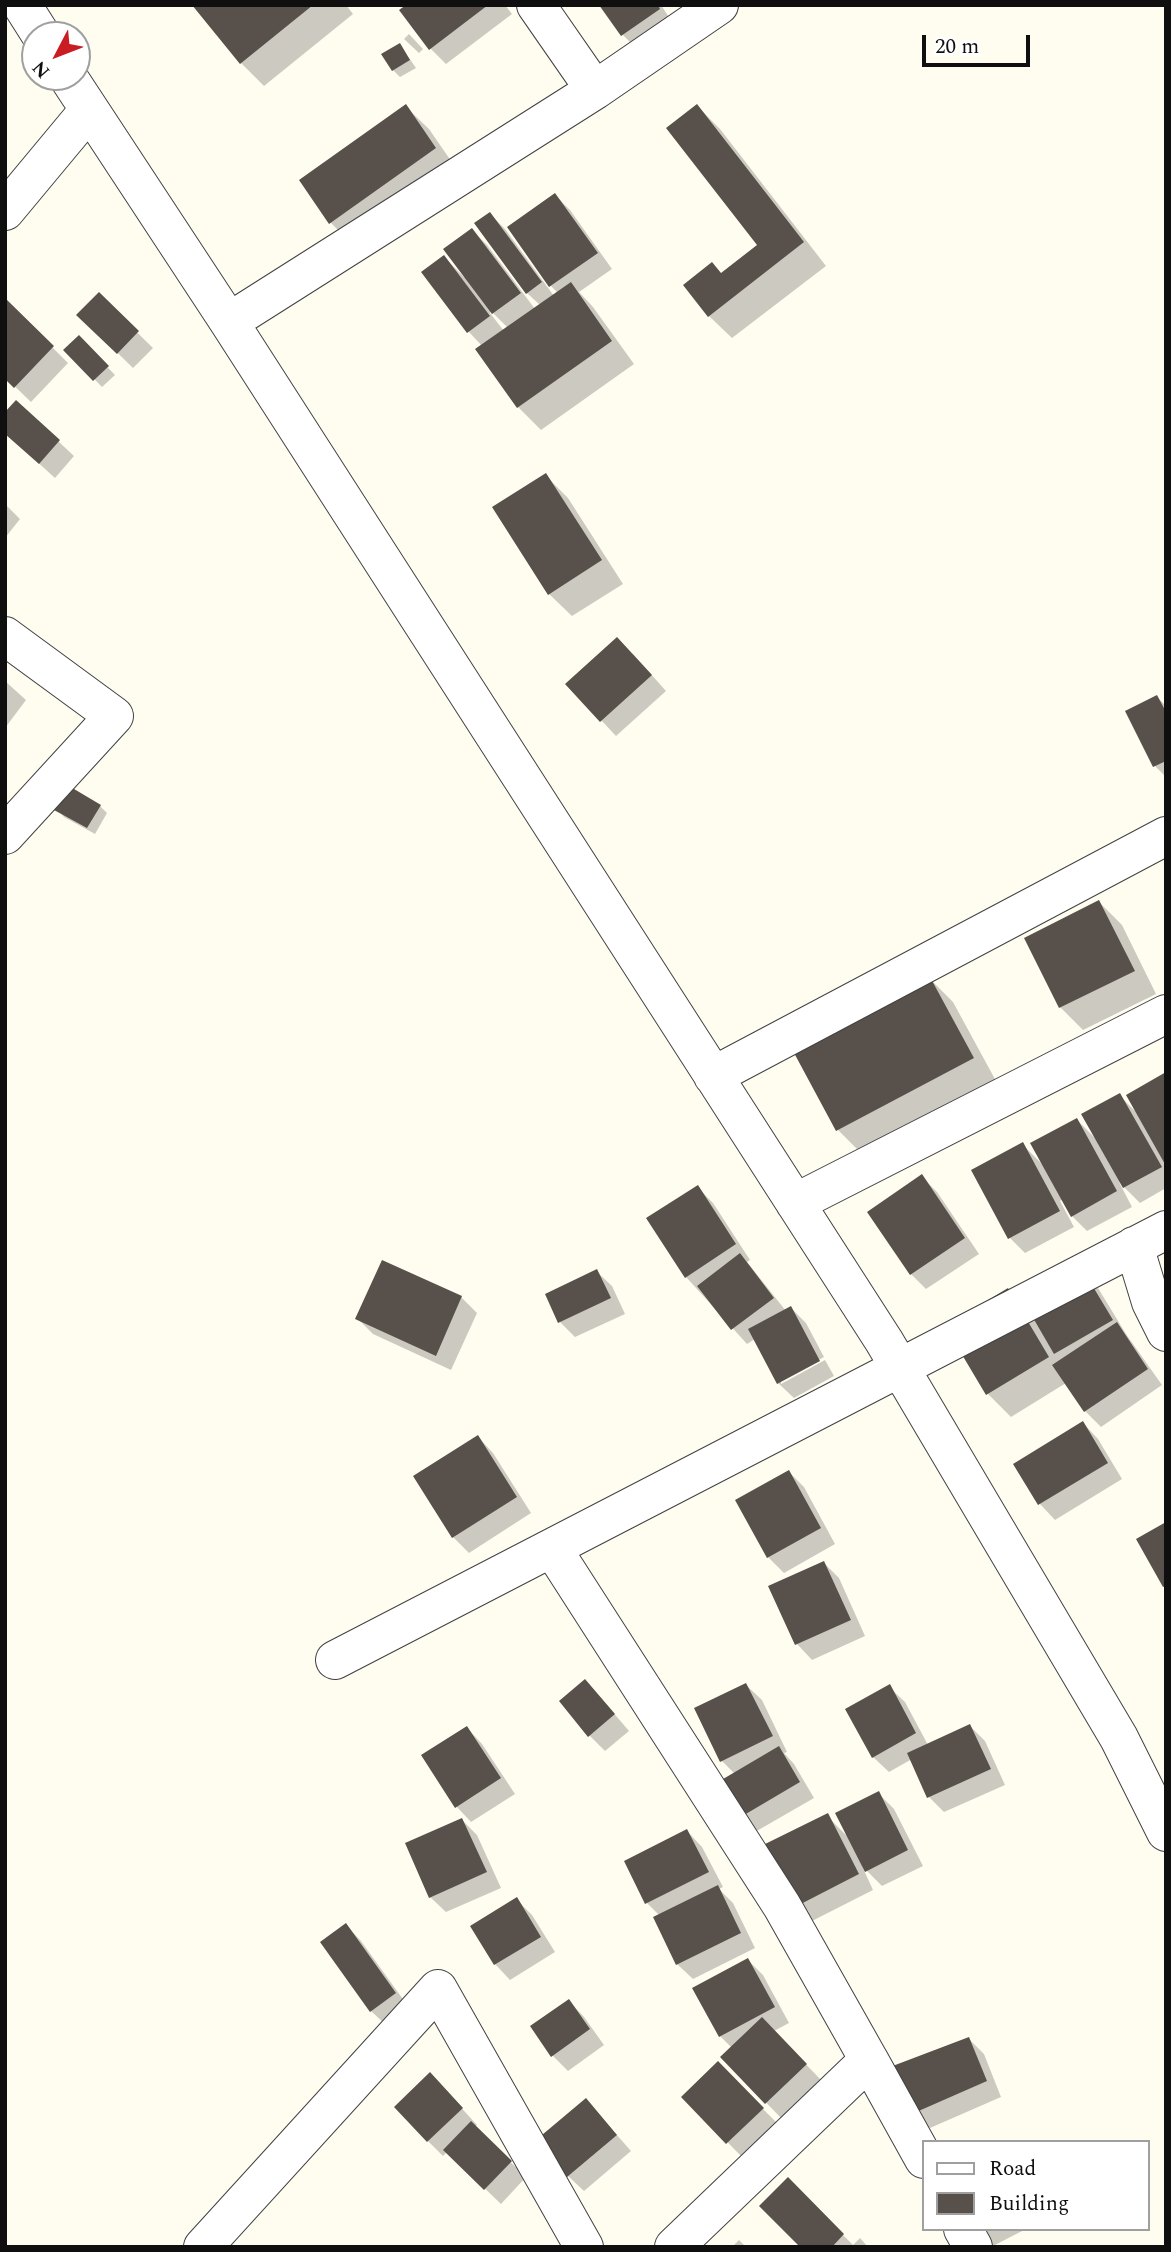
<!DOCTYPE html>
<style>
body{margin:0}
#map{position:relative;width:1171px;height:2252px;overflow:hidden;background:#fffcf0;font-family:Spectral,serif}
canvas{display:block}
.frame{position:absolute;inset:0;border:7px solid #0f0f0f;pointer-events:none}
.legend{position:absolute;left:922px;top:2140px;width:228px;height:91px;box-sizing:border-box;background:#fff;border:2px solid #9f9f9f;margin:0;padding:9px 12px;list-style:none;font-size:21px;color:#0f0f0f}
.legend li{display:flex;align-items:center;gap:14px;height:35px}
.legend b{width:35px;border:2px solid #9f9f9f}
.north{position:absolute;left:21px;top:21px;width:70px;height:70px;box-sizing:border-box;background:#fff;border:2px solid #9f9f9f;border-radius:50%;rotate:228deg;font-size:19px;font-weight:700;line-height:28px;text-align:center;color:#0f0f0f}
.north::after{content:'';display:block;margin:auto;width:24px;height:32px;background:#c91c23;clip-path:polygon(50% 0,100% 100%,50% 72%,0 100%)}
.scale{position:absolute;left:922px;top:35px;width:108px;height:32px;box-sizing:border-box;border:4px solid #0f0f0f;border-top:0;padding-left:9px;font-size:21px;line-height:24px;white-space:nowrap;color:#0f0f0f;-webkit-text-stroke:5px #fff;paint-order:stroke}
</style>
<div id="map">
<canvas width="1171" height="2252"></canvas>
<div class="frame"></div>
<ul class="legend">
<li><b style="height:9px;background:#fff"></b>Road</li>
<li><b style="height:19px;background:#58504a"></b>Building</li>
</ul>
<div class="north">N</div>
<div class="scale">20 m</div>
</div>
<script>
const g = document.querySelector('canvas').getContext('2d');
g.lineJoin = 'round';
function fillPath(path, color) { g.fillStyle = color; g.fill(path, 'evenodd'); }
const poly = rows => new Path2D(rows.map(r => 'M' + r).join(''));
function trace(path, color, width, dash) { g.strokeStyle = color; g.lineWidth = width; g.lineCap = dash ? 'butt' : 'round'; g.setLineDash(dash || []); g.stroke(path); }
const shadow = poly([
 [194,5,346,5,353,14,264,86,241,63],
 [409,5,505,5,512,14,446,64,431,49],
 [601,5,661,5,674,25,638,50,623,35],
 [409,34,423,49,419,53,404,39],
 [400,45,416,68,400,77,393,70],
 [697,106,720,129,826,266,732,338,709,316,722,274,759,246],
 [406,107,429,129,458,171,353,245,330,222],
 [555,195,570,210,612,269,579,292,593,307,634,364,541,430,518,407,482,346,469,332,424,273,444,257,464,277,466,276,472,230,487,245,535,309,540,305,527,293,490,214,505,229,554,296,558,293,548,283],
 [491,311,508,328,504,331,490,313],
 [99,295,153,348,133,368,79,315],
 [6,301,68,363,31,402,5,377],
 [79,338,115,375,102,387,66,350],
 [16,402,74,456,55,478,12,439],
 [545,475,568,498,623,584,572,616,549,594],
 [5,504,20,519,5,538],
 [633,654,666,691,616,736,601,720],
 [5,681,26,700,5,728],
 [1157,697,1166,706,1166,777,1155,766],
 [100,806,107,813,95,834,64,817,57,809],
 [1099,902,1122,925,1156,994,1083,1030,1060,1007],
 [930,979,953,1002,996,1081,861,1153,838,1130,795,1052],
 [1166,1074,1166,1188,1140,1203,1119,1182,1132,1207,1087,1231,1072,1216,1063,1199,1060,1201,1074,1227,1025,1253,1010,1238,1022,1144,1043,1165,1077,1120,1097,1140,1119,1095,1135,1111],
 [922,1177,937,1192,979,1254,926,1289,911,1274],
 [697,1187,713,1203,750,1260,747,1262,786,1311,791,1308,806,1323,824,1357,781,1380,781,1384,825,1360,834,1376,794,1398,778,1383,755,1339,747,1344,686,1277],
 [596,1271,612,1286,625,1314,575,1337,560,1322],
 [1083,1273,1098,1288,1126,1334,1162,1385,1101,1427,1085,1411,1066,1383,1011,1417,988,1394,947,1326,1024,1307],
 [461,1297,477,1313,451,1370,373,1334,358,1319],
 [1083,1423,1098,1439,1122,1479,1055,1520,1040,1504,1015,1464],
 [478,1437,493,1453,531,1513,469,1553,453,1537,415,1477],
 [789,1472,804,1487,835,1544,784,1573,768,1557,737,1501],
 [824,1563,839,1578,865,1636,812,1660,797,1644],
 [746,1685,762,1700,787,1752,784,1753,794,1764,814,1798,755,1832,740,1817,735,1774,721,1760],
 [889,1687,905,1702,928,1745,970,1726,985,1741,1005,1785,944,1812,929,1797,912,1759,889,1772,873,1757],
 [600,1697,629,1731,605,1751,589,1735],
 [467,1728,482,1744,515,1794,471,1822,456,1806],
 [878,1793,894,1809,923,1866,882,1886,862,1866,873,1890,810,1922,762,1848,827,1816,848,1837],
 [462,1820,477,1835,501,1888,446,1912,430,1897],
 [687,1831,702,1847,723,1887,719,1889,733,1903,755,1948,693,1979,677,1964,659,1915,647,1903],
 [517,1900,532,1915,555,1952,510,1980,495,1964],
 [346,1925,361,1941,410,2009,387,2026,371,2011],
 [748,1960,763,1975,789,2023,774,2031,821,2080,781,2118,722,2057,732,2048,720,2036],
 [569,2001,584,2017,604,2045,568,2071,552,2055],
 [969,2039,984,2054,1001,2097,930,2128,915,2112],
 [718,2064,778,2124,743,2158,683,2097],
 [445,2090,477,2125,474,2127,526,2177,501,2204,447,2152,443,2156,428,2141],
 [586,2100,631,2151,584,2191,568,2176],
 [788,2180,853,2245,860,2238,868,2247,803,2247],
 [973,2229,1026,2229,991,2247],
 [739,2240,746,2247,732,2247]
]);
const building = poly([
 [192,5,313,5,240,64],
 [406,5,488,5,429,50,399,10],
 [599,5,658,5,660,9,621,36],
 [400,43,410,60,392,71,381,54],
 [406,104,436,148,329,224,299,180],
 [697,104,804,242,708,317,683,285,712,262,721,273,757,245,666,128],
 [555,193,598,253,549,287,507,227],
 [490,212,542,282,526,294,474,223],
 [472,228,521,293,492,314,443,249],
 [444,255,490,316,467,333,421,272],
 [571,282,612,341,517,408,475,349],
 [99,292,139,331,117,354,76,315],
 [5,298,54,346,14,388,5,379],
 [79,335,109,366,93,381,63,350],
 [16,400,60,440,39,464,5,434,5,412],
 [546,473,602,560,548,595,492,507],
 [617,637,652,675,600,722,565,684],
 [1157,695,1166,712,1166,761,1153,767,1125,711],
 [69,786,101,805,87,828,54,810],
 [1099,900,1135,971,1059,1008,1024,938],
 [930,977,974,1058,836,1131,793,1051],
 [1166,1072,1166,1166,1126,1095],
 [1120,1093,1162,1167,1123,1188,1081,1114],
 [1077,1118,1117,1191,1071,1217,1030,1143],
 [1023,1142,1060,1211,1008,1239,971,1170],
 [922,1174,965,1238,910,1275,867,1212],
 [698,1185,736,1244,685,1278,646,1218],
 [740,1253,774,1298,731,1330,697,1286],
 [382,1260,462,1296,436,1356,355,1319],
 [597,1269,611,1298,558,1323,545,1294],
 [1083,1270,1113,1320,1054,1354,1025,1304],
 [1008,1288,1049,1357,986,1395,945,1326],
 [791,1306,820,1361,777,1384,748,1329],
 [1117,1322,1148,1369,1084,1412,1052,1365],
 [1083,1421,1108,1463,1038,1505,1013,1464],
 [478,1435,517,1497,452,1538,413,1476],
 [789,1470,821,1528,767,1558,735,1500],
 [1166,1522,1166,1586,1163,1587,1136,1539],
 [824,1561,851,1620,795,1645,768,1586],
 [585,1679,615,1714,588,1737,559,1701],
 [746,1683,773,1736,720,1762,694,1708],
 [890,1684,916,1733,872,1758,845,1709],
 [970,1724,991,1769,927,1798,907,1753],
 [467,1726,501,1778,455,1808,421,1755],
 [779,1746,800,1782,739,1818,718,1782],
 [879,1791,908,1850,865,1872,835,1813],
 [828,1813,859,1874,793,1908,759,1847],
 [462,1818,487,1872,429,1898,405,1843],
 [687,1829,709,1872,645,1904,624,1861],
 [718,1885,741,1933,676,1965,653,1917],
 [517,1897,541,1937,494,1965,470,1926],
 [346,1923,396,1993,370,2012,320,1942],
 [748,1958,775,2007,719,2037,692,1988],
 [569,1999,590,2029,551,2057,530,2026],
 [762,2017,807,2064,765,2104,720,2057],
 [969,2037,987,2081,914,2113,890,2067],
 [718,2061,764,2108,726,2144,681,2097],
 [430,2072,463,2108,427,2142,394,2107],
 [586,2098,617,2135,567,2177,536,2140],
 [471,2121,512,2161,484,2190,443,2150],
 [788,2177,844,2234,832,2247,800,2247,759,2206]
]);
const minor = poly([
 [22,5,41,35],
 [536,5,595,90],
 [68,77,229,322,884,1341,1119,1738,1166,1832],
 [5,211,89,110],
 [229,322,595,90,719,5],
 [5,636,114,716,5,835],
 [713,1076,1166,836],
 [795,1203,1166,1014],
 [1134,1246,1151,1302,1166,1332],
 [552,1548,782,1906,869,2060],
 [335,1660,1166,1230],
 [963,2229,973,2247],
 [203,2247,438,1989,584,2247],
 [674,2247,869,2060,924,2159]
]);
fillPath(shadow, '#0003');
fillPath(building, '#58504a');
trace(minor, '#424242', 40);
trace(minor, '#fff', 38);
</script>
